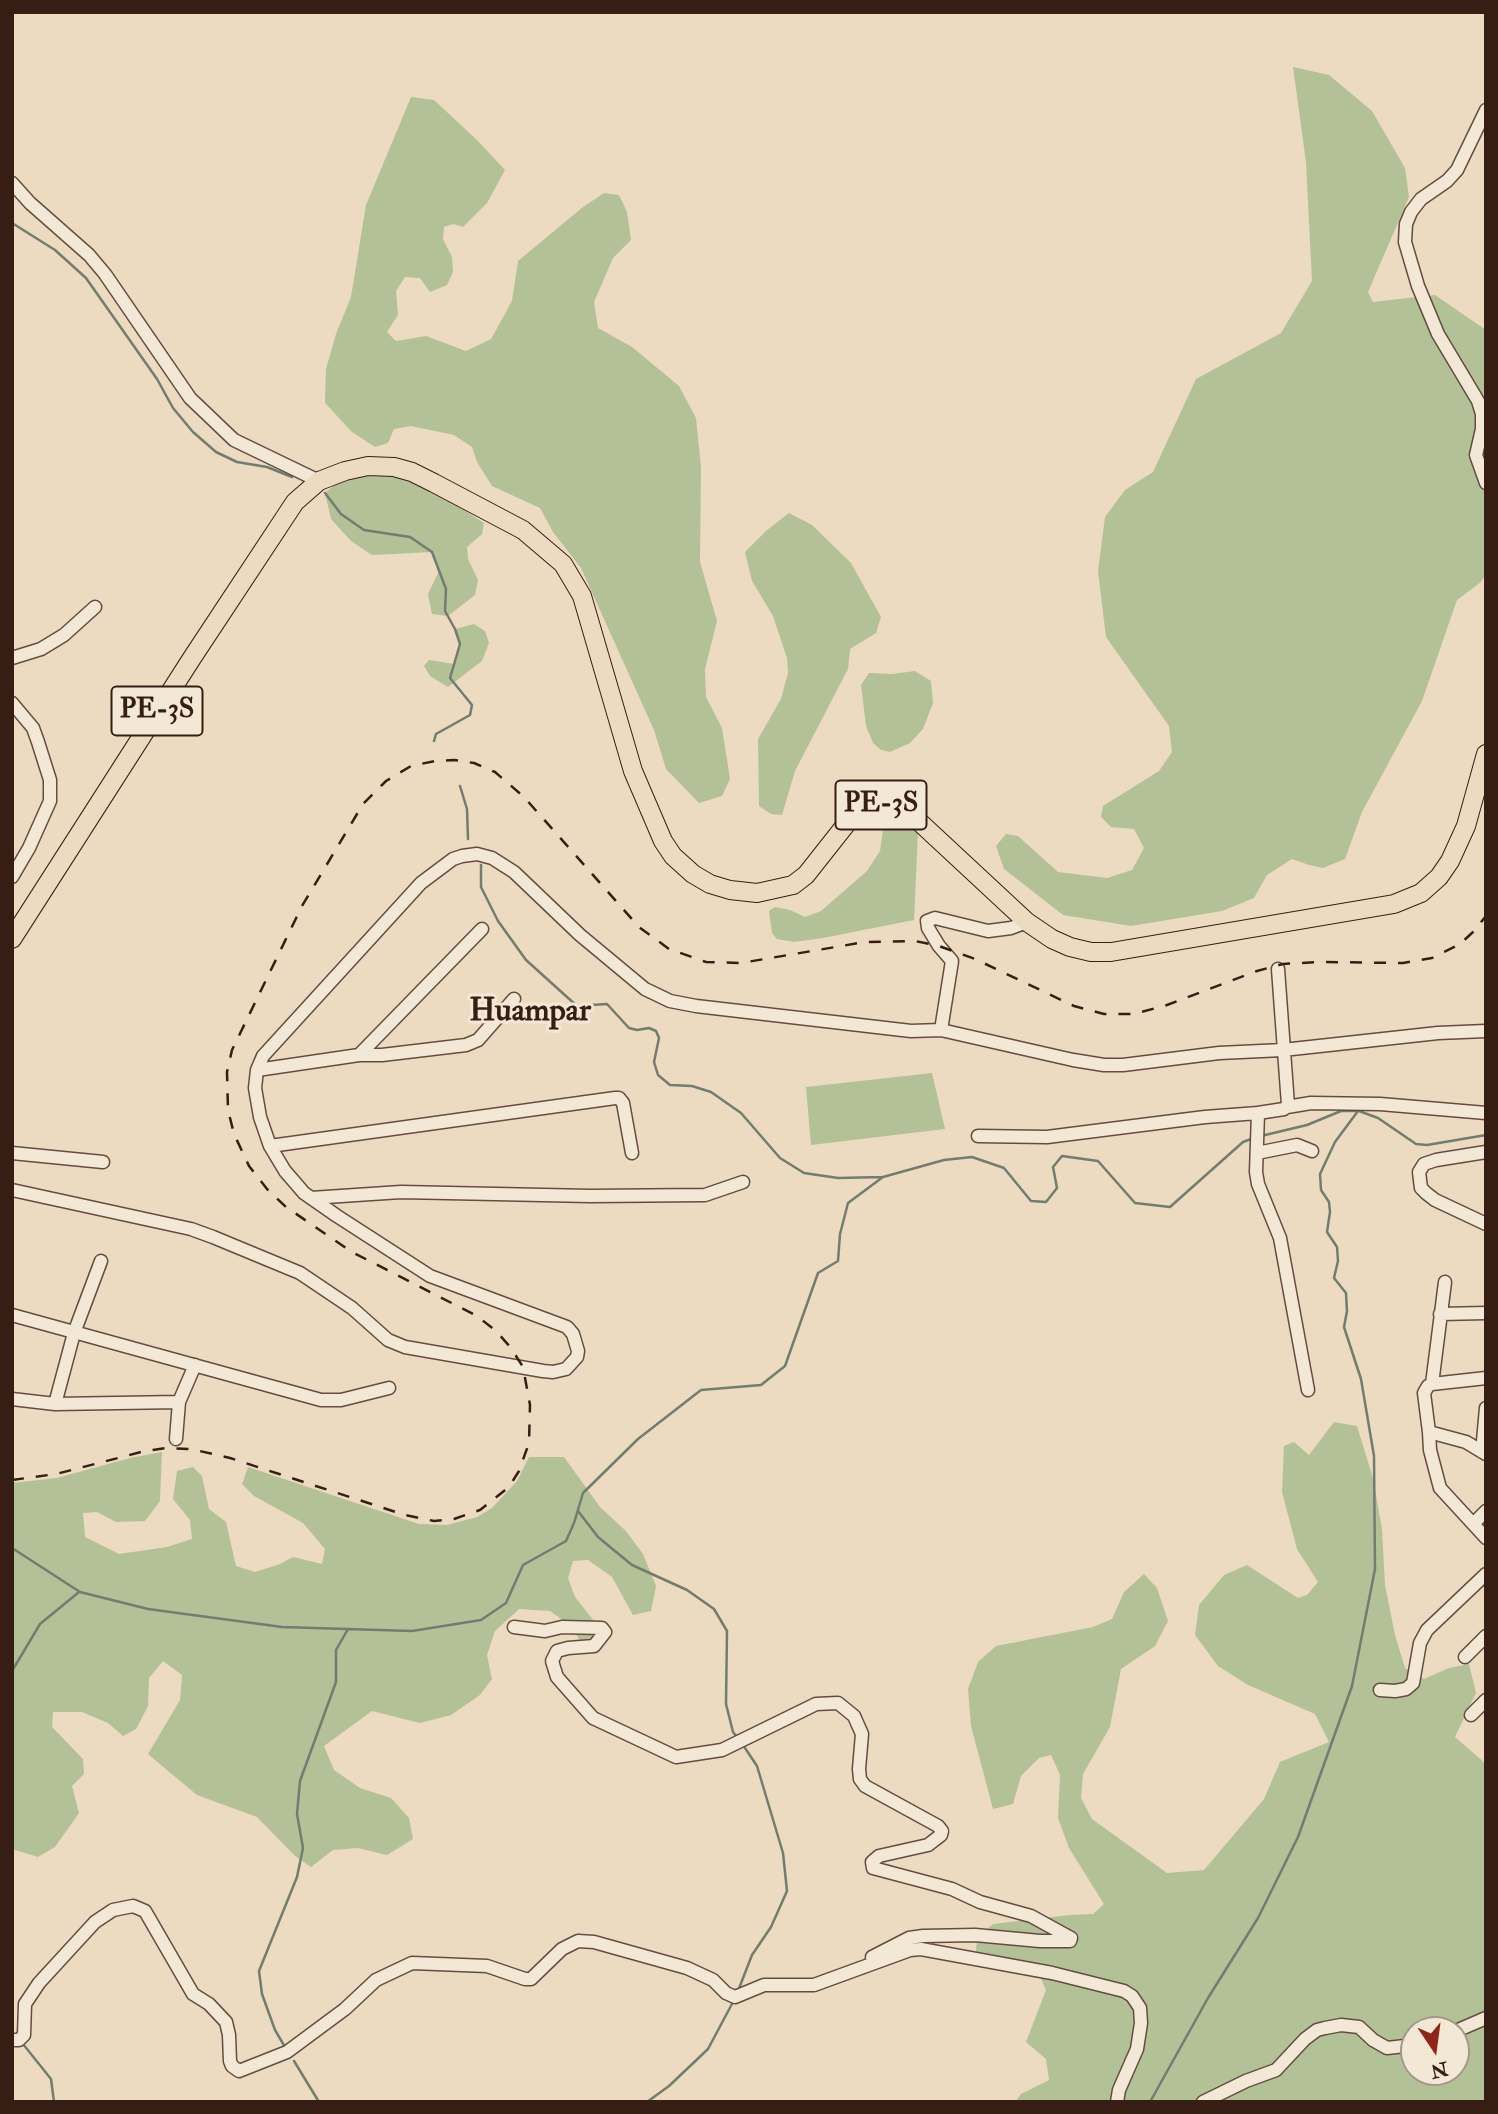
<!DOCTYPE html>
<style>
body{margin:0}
#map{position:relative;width:1498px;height:2114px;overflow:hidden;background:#ecdbc0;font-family:"IM FELL Double Pica",serif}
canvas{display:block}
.frame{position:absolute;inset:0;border:14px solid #361e15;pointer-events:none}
.north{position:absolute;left:1400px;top:2016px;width:70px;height:70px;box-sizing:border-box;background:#f3e8d6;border:2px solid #a79789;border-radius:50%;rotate:167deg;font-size:19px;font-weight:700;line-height:28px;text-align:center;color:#361e15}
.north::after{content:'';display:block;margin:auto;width:24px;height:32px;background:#8f2418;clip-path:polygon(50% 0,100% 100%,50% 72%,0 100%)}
</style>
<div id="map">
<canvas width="1498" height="2114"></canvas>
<div class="frame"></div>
<div class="north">N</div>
</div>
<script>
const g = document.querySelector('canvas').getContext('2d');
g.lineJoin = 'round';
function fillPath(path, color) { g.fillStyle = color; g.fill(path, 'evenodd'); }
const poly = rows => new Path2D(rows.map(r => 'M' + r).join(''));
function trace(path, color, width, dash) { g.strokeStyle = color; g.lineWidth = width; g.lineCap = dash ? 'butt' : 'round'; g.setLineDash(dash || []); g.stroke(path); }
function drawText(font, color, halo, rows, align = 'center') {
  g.font = font + ' "IM FELL Double Pica",serif'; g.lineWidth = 6; g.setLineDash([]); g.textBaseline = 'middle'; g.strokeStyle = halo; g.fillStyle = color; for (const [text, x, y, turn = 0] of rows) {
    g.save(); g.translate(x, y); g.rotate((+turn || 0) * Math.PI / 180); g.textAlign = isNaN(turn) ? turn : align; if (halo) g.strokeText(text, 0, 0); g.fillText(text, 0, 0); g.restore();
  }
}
const green = poly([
 [1293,67,1329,75,1372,111,1405,168,1409,197,1368,292,1373,302,1435,295,1486,330,1486,574,1481,582,1457,600,1422,701,1362,812,1345,859,1323,868,1309,865,1292,859,1267,875,1254,898,1222,911,1131,926,1063,915,1004,869,996,846,1006,834,1018,836,1058,872,1107,878,1132,870,1144,848,1134,829,1111,827,1101,817,1103,806,1159,771,1172,752,1169,726,1106,637,1098,571,1105,517,1125,490,1153,472,1196,379,1281,333,1312,281,1306,162],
 [411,97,434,100,478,141,505,170,487,203,463,227,453,224,444,227,443,239,452,257,453,272,447,285,430,292,420,278,405,277,396,291,398,315,387,332,396,341,426,336,466,351,491,339,512,301,518,261,583,207,604,193,619,195,627,212,631,240,613,258,594,302,598,328,632,347,679,386,696,418,701,467,700,562,717,621,705,669,706,697,722,728,730,779,722,796,699,803,666,769,654,730,581,568,553,532,540,508,492,486,477,462,472,447,454,435,411,426,394,429,388,443,375,447,352,432,325,403,326,369,336,334,351,297,366,205],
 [371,473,402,475,438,493,484,523,482,534,467,547,468,559,478,580,475,595,448,616,432,614,428,594,439,571,432,552,372,555,351,541,331,519,325,493,337,483],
 [789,513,812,525,851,563,881,617,876,633,850,649,848,669,795,771,782,815,771,814,759,806,758,739,781,699,788,673,787,658,773,616,752,581,745,552,767,530],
 [474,624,485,631,489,643,482,661,448,687,430,676,424,666,429,660,454,664,460,644,455,629],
 [915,671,931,681,933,703,923,729,910,743,890,752,881,750,873,743,866,726,861,685,869,673,892,674],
 [895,811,918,832,914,920,823,938,794,942,777,939,772,933,769,911,775,907,790,910,805,917,821,911,867,871,880,851,885,817],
 [932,1073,945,1129,811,1145,806,1087],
 [1334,1422,1357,1426,1373,1478,1382,1529,1385,1585,1395,1635,1405,1668,1424,1679,1449,1668,1469,1664,1476,1693,1455,1737,1486,1764,1486,2102,1015,2102,1021,2094,1049,2080,1046,2059,1026,2042,1046,1990,1034,1963,976,1952,977,1938,993,1924,1070,1915,1093,1914,1104,1904,1069,1848,1058,1818,1060,1775,1051,1755,1039,1758,1021,1776,1013,1804,993,1809,971,1726,968,1689,978,1662,996,1646,1093,1627,1112,1619,1124,1592,1144,1574,1157,1588,1168,1621,1155,1646,1121,1669,1110,1727,1083,1774,1081,1798,1092,1819,1167,1873,1204,1870,1264,1799,1280,1762,1329,1742,1315,1714,1248,1685,1218,1666,1195,1635,1199,1605,1224,1575,1247,1565,1298,1598,1307,1595,1318,1582,1297,1549,1282,1492,1284,1446,1294,1442,1309,1455],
 [1414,2030,1456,2030,1456,2072,1414,2072],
 [162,1452,160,1501,145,1521,116,1522,97,1512,83,1513,85,1537,119,1554,167,1547,192,1539,190,1520,173,1499,177,1471,193,1467,202,1476,209,1509,226,1522,236,1566,255,1572,280,1564,293,1557,322,1564,325,1549,303,1523,254,1496,242,1484,248,1467,419,1524,447,1525,477,1517,492,1508,517,1481,529,1457,564,1457,600,1507,626,1531,643,1554,656,1586,651,1611,633,1615,612,1577,588,1560,573,1561,568,1578,575,1597,594,1621,594,1643,582,1644,571,1626,550,1611,519,1609,495,1631,487,1655,492,1679,480,1695,451,1715,420,1723,372,1711,324,1746,334,1770,360,1788,391,1798,409,1818,413,1839,387,1855,358,1848,333,1850,311,1867,295,1856,257,1817,197,1795,168,1771,148,1754,180,1700,182,1675,163,1661,149,1678,148,1706,136,1729,123,1736,108,1723,82,1712,53,1712,52,1727,83,1759,84,1774,72,1786,79,1813,55,1847,38,1857,12,1849,12,1483,57,1478,130,1458]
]);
const stream = poly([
 [12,223,55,250,86,278,157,379,173,408,193,432,216,452,237,462,267,467,292,477],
 [325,493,341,514,364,530,410,537,432,552,446,589,445,611,455,629,460,644,450,678,472,705,470,715,436,734,434,741],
 [460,786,467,809,468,839],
 [481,865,481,887,498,921,526,960,577,1006,607,1004,629,1028,637,1030,649,1028,656,1031,659,1038,654,1062,658,1075,670,1085,692,1086,711,1092,741,1113,780,1158,804,1173,838,1178,883,1177],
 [1261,1136,1307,1125,1341,1111,1359,1111,1378,1118,1416,1144,1427,1145,1486,1135],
 [578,1511,598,1537,632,1565,687,1590,714,1609,727,1631,726,1704,733,1732,737,1737],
 [12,1548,80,1592,148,1609,282,1627,412,1631,481,1620,506,1603,523,1565,566,1541,574,1523,583,1493,638,1439,701,1390,761,1385,785,1366,818,1273,838,1261,840,1234,848,1203,883,1177,944,1160,972,1157,1004,1168,1031,1201,1046,1202,1057,1188,1053,1167,1062,1156,1098,1161,1135,1203,1170,1207,1243,1142,1251,1139],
 [12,1671,40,1624,79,1592],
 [738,1991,752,1955,771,1927,787,1891,783,1853,757,1766,743,1745],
 [12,2032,13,2033],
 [23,2044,51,2079,54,2102],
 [285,2047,275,2030,262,1994,259,1971,297,1877,303,1848,297,1814,300,1781,336,1682,336,1650,348,1629],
 [294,2061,319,2102],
 [647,2102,669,2086,708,2049,733,2002],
 [1150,2102,1208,1998,1258,1918,1298,1837,1352,1686,1375,1569,1374,1456,1361,1379,1344,1327,1347,1311,1346,1293,1334,1278,1338,1261,1337,1247,1327,1232,1330,1212,1329,1202,1321,1190,1320,1174,1335,1142,1358,1111]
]);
const minor = poly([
 [1486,110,1457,170,1447,181,1421,199,1411,212,1406,224,1405,242,1418,286,1438,334,1478,401,1482,414,1482,429,1476,455,1486,483],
 [12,183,30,203,89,255,105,274,190,398,234,440,319,481],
 [12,658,41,649,64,635,95,607],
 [12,703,33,728,38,742,50,780,50,801,29,848,12,877],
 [1278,969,1288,1105,1284,1109,1258,1113,1256,1172,1258,1184,1280,1238,1308,1390],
 [941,1030,952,961,939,946,928,928,927,921,935,918,988,931,1011,928,1027,922],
 [359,1055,482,929],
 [257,1070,359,1055,382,1055,466,1045,478,1040,514,999],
 [1287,1107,1311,1103,1380,1104,1486,1113],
 [978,1136,1047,1137,1205,1117,1258,1113],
 [270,1146,615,1098,619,1098,623,1103,632,1153],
 [1486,1152,1436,1160,1424,1164,1419,1172,1421,1188,1426,1193,1435,1200,1486,1224],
 [12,1153,103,1162],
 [1257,1153,1297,1145,1312,1151],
 [12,1190,191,1229,213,1237,300,1273,352,1308,388,1340,405,1347,543,1371,553,1372,566,1369,577,1357,578,1351,573,1334,567,1327,430,1276,337,1216,304,1193,285,1171,270,1146,260,1117,255,1088,257,1070,263,1056,421,883,453,859,462,856,477,854,492,858,514,872,580,935,645,989,670,1001,696,1006,911,1031,941,1030,1073,1060,1104,1065,1123,1065,1219,1053,1283,1050,1438,1033,1486,1031],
 [311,1198,401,1192,590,1196,705,1195,743,1182],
 [1440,1314,1486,1313],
 [12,1315,321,1400,341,1400,389,1388],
 [1486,1378,1432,1384,1428,1386,1424,1393,1429,1432,1466,1442,1486,1454],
 [1432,1384,1445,1282],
 [12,1399,55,1404,179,1402],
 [55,1404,74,1333,101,1261],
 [1429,1432,1430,1450,1440,1488,1486,1538],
 [176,1439,179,1402,195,1365],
 [1482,1452,1486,1408],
 [1473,1524,1486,1511],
 [514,1627,545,1631,562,1627,602,1628,605,1632,594,1646,568,1648,557,1651,552,1661,557,1677,593,1718,676,1757,722,1750,816,1704,838,1703,854,1716,862,1734,859,1769,860,1779,865,1786,938,1826,942,1831,941,1835,928,1845,879,1856,872,1862,873,1868,952,1889,980,1902,1031,1916,1071,1938,1070,1941,1040,1941,975,1935,923,1936,909,1938,872,1957],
 [1465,1657,1486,1636],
 [1380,1690,1395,1691,1406,1689,1413,1683,1420,1643,1427,1630,1486,1574],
 [1471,1715,1486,1700],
 [1456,2031,1486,2018],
 [12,2040,19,2040,24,2035,25,2004,39,1983,95,1922,113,1910,133,1906,145,1911,193,1994,209,2004,226,2022,229,2035,230,2061,232,2066,239,2071,287,2052,345,2009,376,1980,412,1963,487,1966,525,1979,531,1979,562,1949,578,1941,594,1942,687,1968,713,1980,726,1993,735,1997,764,1985,814,1985,910,1950,921,1949,1052,1973,1124,1991,1132,1996,1140,2008,1141,2023,1137,2049,1119,2090,1117,2102],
 [1203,2102,1246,2081,1276,2070,1305,2039,1317,2030,1325,2028,1341,2025,1359,2027,1373,2040,1387,2048,1414,2045]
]);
const highway = poly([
 [12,939,192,658,295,502,319,481,345,471,368,466,394,467,412,472,434,483,523,530,563,564,582,596,633,771,663,841,673,856,693,874,710,884,730,890,757,893,793,885,806,875,855,813,875,805,901,809,913,816,1027,922,1052,939,1070,947,1091,952,1111,952,1394,904,1421,893,1439,877,1450,861,1466,826,1486,754]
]);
const rail = poly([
 [12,1480,56,1474,145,1451,167,1448,191,1449,230,1458,405,1515,434,1521,454,1519,480,1510,509,1487,519,1471,529,1443,530,1405,523,1367,511,1348,496,1331,477,1316,352,1252,286,1207,267,1189,249,1166,234,1134,228,1110,227,1072,232,1050,302,906,363,804,386,781,411,766,435,761,454,760,474,763,495,772,524,797,639,927,669,949,706,962,741,963,865,942,915,941,939,946,975,959,1074,1006,1104,1014,1134,1014,1167,1005,1257,971,1283,964,1319,962,1403,963,1432,958,1460,944,1473,932,1486,916]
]);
const shields = [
 [157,711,91],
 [881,805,91]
];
const shieldNames = [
 ["PE-3S",157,711],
 ["PE-3S",881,805]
];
const neighbourhoodNames = [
 ["Huampar",530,1013]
];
fillPath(green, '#b3c196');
trace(stream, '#727d70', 2.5);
trace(minor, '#644d40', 15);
trace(highway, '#361e15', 20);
trace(minor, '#f3e8d6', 12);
trace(highway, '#ecdbc0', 18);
trace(rail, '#361e15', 2.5, [12, 12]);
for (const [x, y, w] of shields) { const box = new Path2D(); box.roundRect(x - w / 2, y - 24.5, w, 49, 5); g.fillStyle = '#f3e8d6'; g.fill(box); trace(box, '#361e15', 2); }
drawText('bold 28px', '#361e15', null, shieldNames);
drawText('bold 32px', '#361e15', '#f3e8d6', neighbourhoodNames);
</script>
